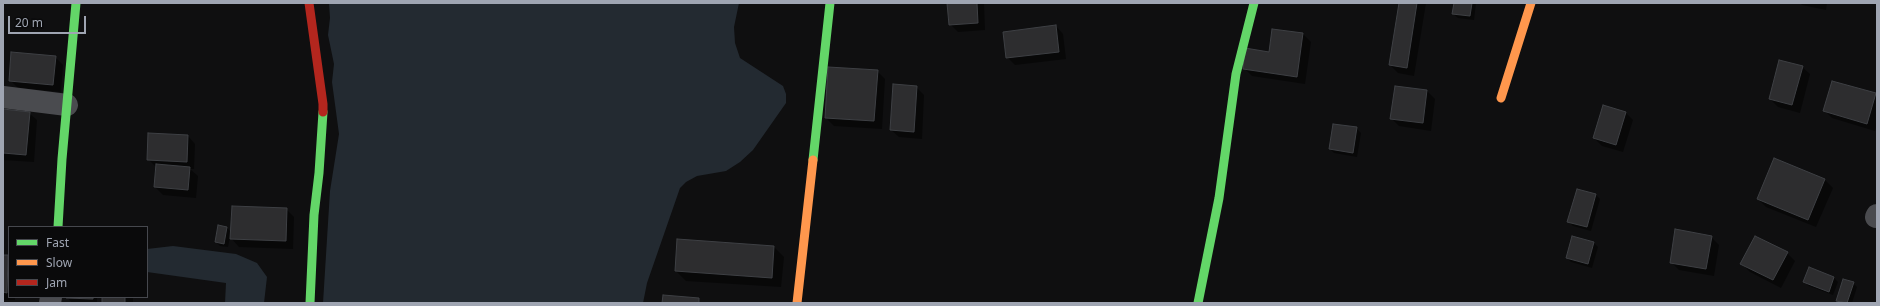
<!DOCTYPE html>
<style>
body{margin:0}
#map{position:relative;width:1880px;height:306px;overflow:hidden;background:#0f0f10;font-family:"Noto Sans",sans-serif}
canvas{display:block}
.frame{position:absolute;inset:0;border:4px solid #9fa5b2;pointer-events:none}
.legend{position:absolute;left:8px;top:226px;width:140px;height:72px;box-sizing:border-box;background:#0a0a0b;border:1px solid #46484e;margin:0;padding:5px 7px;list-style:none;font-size:12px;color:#9fa5b2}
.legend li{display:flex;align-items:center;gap:8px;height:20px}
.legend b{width:20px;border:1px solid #46484e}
.scale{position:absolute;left:8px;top:16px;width:78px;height:18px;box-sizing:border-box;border:2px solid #9fa5b2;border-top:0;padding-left:5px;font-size:12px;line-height:14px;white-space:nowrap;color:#9fa5b2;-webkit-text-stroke:3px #0a0a0b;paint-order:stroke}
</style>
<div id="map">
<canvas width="1880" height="306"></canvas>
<div class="frame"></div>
<ul class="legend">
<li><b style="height:5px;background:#63d668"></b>Fast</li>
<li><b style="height:5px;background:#ff974d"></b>Slow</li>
<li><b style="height:5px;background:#b3261e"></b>Jam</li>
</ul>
<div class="scale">20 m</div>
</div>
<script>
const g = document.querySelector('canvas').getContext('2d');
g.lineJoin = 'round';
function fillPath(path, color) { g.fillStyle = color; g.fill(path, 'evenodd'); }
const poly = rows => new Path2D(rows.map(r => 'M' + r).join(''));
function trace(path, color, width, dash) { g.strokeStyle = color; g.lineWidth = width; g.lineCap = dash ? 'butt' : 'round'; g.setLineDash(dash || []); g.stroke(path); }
const water = poly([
 [329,3,739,3,734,27,735,43,740,58,783,86,786,94,786,103,753,150,740,162,726,171,697,176,686,182,680,188,647,283,643,303,323,303,330,191,339,134,332,82,334,64,328,35,330,18],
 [173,246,236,254,257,263,267,277,264,303,225,303,226,283,147,272,147,249]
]);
const shadow = poly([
 [948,3,984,3,985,30,958,32,950,24],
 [1400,3,1426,3,1414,76,1398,73,1390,65],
 [1455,3,1476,3,1474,20,1458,18,1453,14],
 [1800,3,1827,3,1826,10,1802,5],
 [1056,26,1063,34,1066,59,1015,65,1007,57],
 [1303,34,1311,42,1305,84,1252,76,1244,68],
 [55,57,63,65,61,92,18,88,10,80],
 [1802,67,1810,74,1800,113,1778,107,1770,99],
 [877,71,885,79,882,129,834,126,826,118],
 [1833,82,1877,95,1877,125,1875,131,1832,118,1824,110],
 [916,87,924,95,922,139,899,137,891,130],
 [1396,87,1427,91,1435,99,1431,131,1399,126,1391,118],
 [3,110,29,113,37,120,34,162,3,160],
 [1626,113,1633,120,1623,152,1602,146,1594,138],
 [1356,128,1361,133,1357,157,1334,153,1330,149],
 [188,136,195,144,194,169,190,169,198,176,196,198,163,195,155,187,156,167,148,159],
 [1775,159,1825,180,1833,188,1816,227,1766,207,1758,199],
 [1578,190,1596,195,1600,199,1591,231,1573,226,1568,221],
 [286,209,294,217,293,249,239,247,230,237,228,247,220,246,216,242,227,228,232,233],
 [1711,237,1719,245,1714,276,1679,270,1671,262],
 [1594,243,1598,247,1592,268,1571,262,1567,258],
 [774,247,784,257,781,287,686,281,676,271],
 [1787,253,1795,261,1781,288,1750,272,1742,264],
 [3,256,9,258,9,297,15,297,15,300,3,300],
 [1834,278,1838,282,1833,295,1809,286,1804,282],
 [1853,283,1857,287,1852,303,1840,303,1837,301],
 [67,297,97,297,97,303,71,302],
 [103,297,133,297,133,303,103,303]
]);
const building = poly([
 [947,3,977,3,978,23,949,25,947,3],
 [1399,3,1417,3,1407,68,1389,65,1399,3],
 [1454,3,1472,3,1470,16,1452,14,1454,3],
 [1056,25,1059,52,1006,58,1003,32,1056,25],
 [1272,29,1303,33,1297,77,1243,69,1245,48,1269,52,1272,29],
 [11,52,56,56,53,85,9,81,11,52],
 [1779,60,1803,66,1792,105,1769,99,1779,60],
 [828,67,878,70,874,121,825,118,828,67],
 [1832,81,1876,93,1867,124,1823,111,1832,81],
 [893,84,917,86,914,132,890,130,893,84],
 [1395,86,1427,90,1423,123,1390,119,1395,86],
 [1603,105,1626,112,1616,145,1593,138,1603,105],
 [3,109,30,112,26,155,3,153,3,109],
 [1333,124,1357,127,1353,153,1329,149,1333,124],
 [148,133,188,135,187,162,147,160,148,133],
 [1774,158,1825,179,1808,220,1757,199,1774,158],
 [156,164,190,167,188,190,154,187,156,164],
 [1577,189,1596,194,1587,227,1567,222,1577,189],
 [232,206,287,208,286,241,230,239,232,206],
 [218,225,227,227,224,244,215,242,218,225],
 [1675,229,1712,236,1706,269,1670,263,1675,229],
 [1572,236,1594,242,1588,264,1566,258,1572,236],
 [1755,236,1788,252,1773,280,1740,264,1755,236],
 [677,239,774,246,772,278,675,271,677,239],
 [3,255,8,255,7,293,3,292,3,255],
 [1809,267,1834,277,1829,292,1803,282,1809,267],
 [1843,279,1854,282,1847,303,1836,301,1843,279],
 [663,295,699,298,699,303,662,303,663,295],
 [66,297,93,297,93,299,66,298,66,297],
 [102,297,125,297,125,303,102,303,102,297]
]);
const street = poly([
 [3,97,67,105],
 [1876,217,1877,215],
 [50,303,51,297]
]);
const fast = poly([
 [813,160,830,3],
 [58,227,62,159,76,3],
 [310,303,314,215,319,173,323,112],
 [1198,303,1219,198,1236,74,1254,3]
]);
const slow = poly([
 [1501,98,1531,3],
 [797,303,813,160]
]);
const jam = poly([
 [309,3,323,104,323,112]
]);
fillPath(water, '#232a31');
fillPath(shadow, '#0007');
fillPath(building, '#2d2d2f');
trace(building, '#3e4044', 1);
trace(street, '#4a4b4f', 22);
trace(fast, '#63d668', 9);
trace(slow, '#ff974d', 9);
trace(jam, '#b3261e', 9);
</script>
